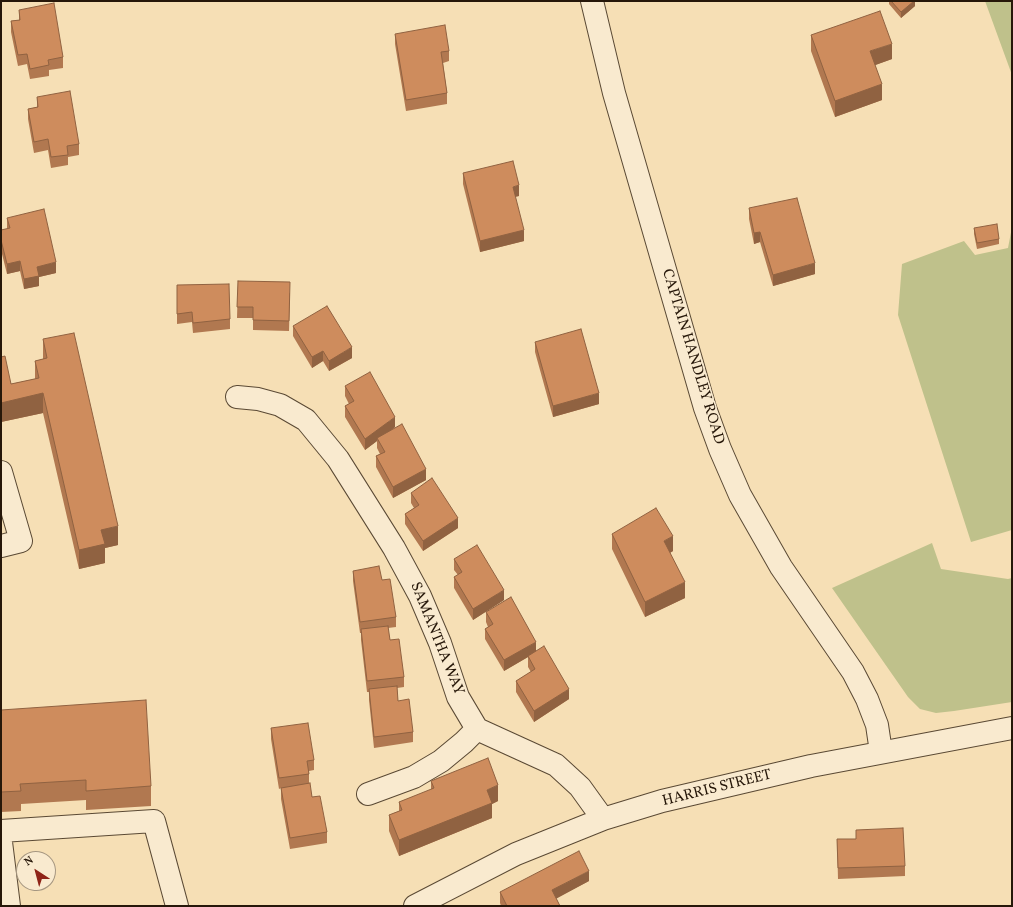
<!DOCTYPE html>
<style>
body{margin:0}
#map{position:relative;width:1013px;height:907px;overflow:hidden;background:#f6dfb5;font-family:Vollkorn,serif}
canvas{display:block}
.frame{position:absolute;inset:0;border:2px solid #261709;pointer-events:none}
.north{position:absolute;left:16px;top:851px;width:40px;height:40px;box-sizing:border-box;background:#f9eacf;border:1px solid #a59680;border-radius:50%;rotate:324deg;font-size:11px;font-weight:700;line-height:16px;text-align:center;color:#261709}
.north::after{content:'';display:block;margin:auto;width:14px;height:18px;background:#8f2418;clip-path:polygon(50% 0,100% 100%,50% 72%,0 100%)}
</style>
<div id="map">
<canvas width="1013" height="907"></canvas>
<div class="frame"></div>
<div class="north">N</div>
</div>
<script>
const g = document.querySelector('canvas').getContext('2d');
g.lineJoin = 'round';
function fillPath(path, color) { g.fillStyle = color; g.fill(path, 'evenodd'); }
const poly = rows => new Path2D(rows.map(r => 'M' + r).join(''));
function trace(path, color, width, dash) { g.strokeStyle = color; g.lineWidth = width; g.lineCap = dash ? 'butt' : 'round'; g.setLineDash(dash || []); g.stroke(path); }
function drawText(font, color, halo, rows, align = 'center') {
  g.font = font + ' Vollkorn,serif'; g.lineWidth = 3; g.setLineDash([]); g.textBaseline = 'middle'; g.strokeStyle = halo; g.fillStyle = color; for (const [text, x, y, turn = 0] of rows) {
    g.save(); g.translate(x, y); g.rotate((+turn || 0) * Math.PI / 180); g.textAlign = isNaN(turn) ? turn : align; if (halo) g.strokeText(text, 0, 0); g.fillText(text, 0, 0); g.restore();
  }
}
const green = poly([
 [985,1,1012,1,1012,75],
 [1012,227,1012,530,971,542,898,315,902,264,964,241,975,255,1008,248],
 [932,543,941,569,1008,579,1012,578,1012,702,954,711,936,713,920,709,908,697,832,588]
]);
const minor = poly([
 [592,1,614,93,705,408,720,449,740,495,781,567,853,672,867,699,877,725,881,752],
 [237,397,258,399,280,405,306,420,338,459,394,548,420,596,440,643,458,697,477,729,556,765,580,787,603,819],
 [1,472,21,541,1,546],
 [368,794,414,777,441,761,464,742,477,729],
 [1,831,154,821,177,906],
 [1,842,9,906],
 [415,906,516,854,603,819,662,801,811,766,1012,728]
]);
const wall = poly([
 [889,1,915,1,915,6,901,18,889,4],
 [19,10,63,57,63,68,49,70,49,76,30,79,27,64,18,66,11,32,11,21,19,20],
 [395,34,449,51,449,61,443,63,447,93,447,104,406,111,395,44],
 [811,35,892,59,875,65,882,100,835,117,811,51],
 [37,97,79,144,79,155,68,157,68,165,51,168,48,150,34,153,28,119,28,109,37,107],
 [463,173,519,196,515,197,524,241,480,252,463,184],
 [749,208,815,274,773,286,760,242,754,244,749,219],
 [7,218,56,273,39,277,39,286,24,289,20,271,7,274,1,250,1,230,7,229],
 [974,228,999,239,999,244,977,249,974,234],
 [238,281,290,293,289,331,253,330,253,318,237,318],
 [177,285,230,319,230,329,193,333,192,322,177,324],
 [293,326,352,358,329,371,323,361,312,368,293,336],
 [43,339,118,545,105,548,105,563,79,569,43,413,1,422,1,357,11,384,35,379,35,361,43,359],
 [535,342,599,404,553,417,535,352],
 [345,386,395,427,392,430,426,480,393,498,376,467,376,456,380,454,377,448,377,441,365,450,345,417,345,406,349,404,345,396],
 [411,493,458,528,423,551,405,524,405,514,414,508,411,503],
 [612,534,673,551,670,553,685,598,645,617,612,549],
 [454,559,504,600,473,620,454,588,454,577,458,575,454,570],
 [353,571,382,580,396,617,396,627,388,628,390,640,404,677,404,687,397,688,398,701,413,732,413,742,374,748,369,700,369,692,367,692,361,640,361,633,360,633,353,581],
 [486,612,536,651,569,699,534,722,516,692,516,681,531,672,528,667,528,657,504,671,485,639,485,629,488,627,486,622],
 [1,710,151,786,151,806,86,810,86,800,21,804,21,811,1,812],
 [271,728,314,760,314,770,309,771,309,783,312,797,327,832,327,843,290,849,281,799,281,788,279,789,271,739],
 [431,781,498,801,492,804,492,818,399,856,389,831,389,815,399,811,399,802,431,790],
 [856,830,905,866,905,876,838,879,837,839,856,839],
 [589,881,556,898,560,906,501,906,500,903,500,892]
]);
const shadedWall = poly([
 [914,1,915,1,915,6,901,18,901,12],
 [892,44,892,59,870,67,870,51],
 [882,84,882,100,835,117,835,101],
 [519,185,519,196,513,197,513,187],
 [524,230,524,241,480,252,480,241],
 [760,232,760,242,754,244,754,233],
 [20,261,20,271,7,274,7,264],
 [56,262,56,273,39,277,39,286,24,289,24,279,37,267],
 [815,263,815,274,773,286,773,275],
 [352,347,352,358,329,371,329,361],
 [323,351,323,361,312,368,312,357],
 [43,393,43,413,1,422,1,403],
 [599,393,599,404,553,417,553,406],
 [395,417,395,427,378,440,377,438,377,441,365,450,365,439],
 [426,469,426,480,393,498,393,487],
 [458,518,458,528,423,551,423,541],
 [118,526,118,545,105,548,105,563,79,569,79,550,101,530],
 [673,536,673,551,664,556,664,541],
 [685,582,685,598,645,617,645,602],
 [504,590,504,600,473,620,473,609],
 [536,642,536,652,528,656,528,657,504,671,504,660],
 [569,689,569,699,534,722,534,711],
 [498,785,498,801,492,804,492,818,399,856,399,840,487,790],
 [589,871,589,881,552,901,552,890]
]);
const building = poly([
 [891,1,914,1,901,12,891,1],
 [54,3,63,57,48,60,49,65,30,69,27,54,18,55,11,21,20,20,19,10,54,3],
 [880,11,892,44,870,51,882,84,835,101,811,35,880,11],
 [445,25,449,51,441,52,447,93,406,100,395,34,445,25],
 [70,91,79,144,67,146,68,155,51,157,48,139,34,142,28,109,38,107,37,97,70,91],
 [513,161,519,185,513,187,524,230,480,241,463,173,513,161],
 [797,198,815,263,773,275,760,232,754,233,749,208,797,198],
 [44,209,56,262,37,267,39,276,24,279,20,261,7,264,1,240,1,230,10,228,7,218,44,209],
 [997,224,999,239,977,243,974,228,997,224],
 [238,281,290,282,289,321,253,320,253,307,237,307,238,281],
 [229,284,230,319,193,323,192,312,177,314,177,285,229,284],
 [327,306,352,347,329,361,323,351,312,357,293,326,327,306],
 [581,329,599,393,553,406,535,342,581,329],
 [74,333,118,526,101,530,105,544,79,550,43,393,1,403,1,357,5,356,11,384,39,378,35,361,47,358,43,339,74,333],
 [370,372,395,417,365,439,345,406,354,401,345,386,370,372],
 [402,424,426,469,393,487,376,456,385,452,377,438,402,424],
 [432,478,458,518,423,541,405,514,419,505,411,493,432,478],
 [656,508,673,536,664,541,685,582,645,602,612,534,656,508],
 [477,545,504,590,473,609,454,577,462,572,454,559,477,545],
 [379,566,382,580,390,579,396,617,360,622,353,571,379,566],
 [511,597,536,642,504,660,485,629,493,624,486,612,511,597],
 [388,626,390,640,399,639,404,677,367,681,361,629,388,626],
 [544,646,569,689,534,711,516,681,535,669,528,656,544,646],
 [397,686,398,701,409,699,413,732,374,737,369,689,397,686],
 [146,700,151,786,86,791,86,780,20,784,21,791,1,792,1,710,146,700],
 [308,723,314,760,307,761,309,774,279,778,271,728,308,723],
 [488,758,498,785,487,790,492,803,399,840,389,815,402,810,399,802,434,788,431,781,488,758],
 [310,783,312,797,320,796,327,832,290,838,281,788,310,783],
 [903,828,905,866,838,868,837,839,856,839,856,830,903,828],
 [579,851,589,871,552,890,560,906,507,906,500,892,579,851]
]);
const streetNames = [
 ["CAPTAIN HANDLEY ROAD",692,357,73],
 ["SAMANTHA WAY",436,639,68],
 ["HARRIS STREET",717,789,-14]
];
fillPath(green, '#bfc18b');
trace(minor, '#5a4934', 24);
trace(minor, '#f9eacf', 22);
fillPath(wall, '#b17850');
fillPath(shadedWall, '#906241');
fillPath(building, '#ce8c5d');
trace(building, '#906241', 1);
drawText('15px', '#261709', '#f9eacf', streetNames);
</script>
